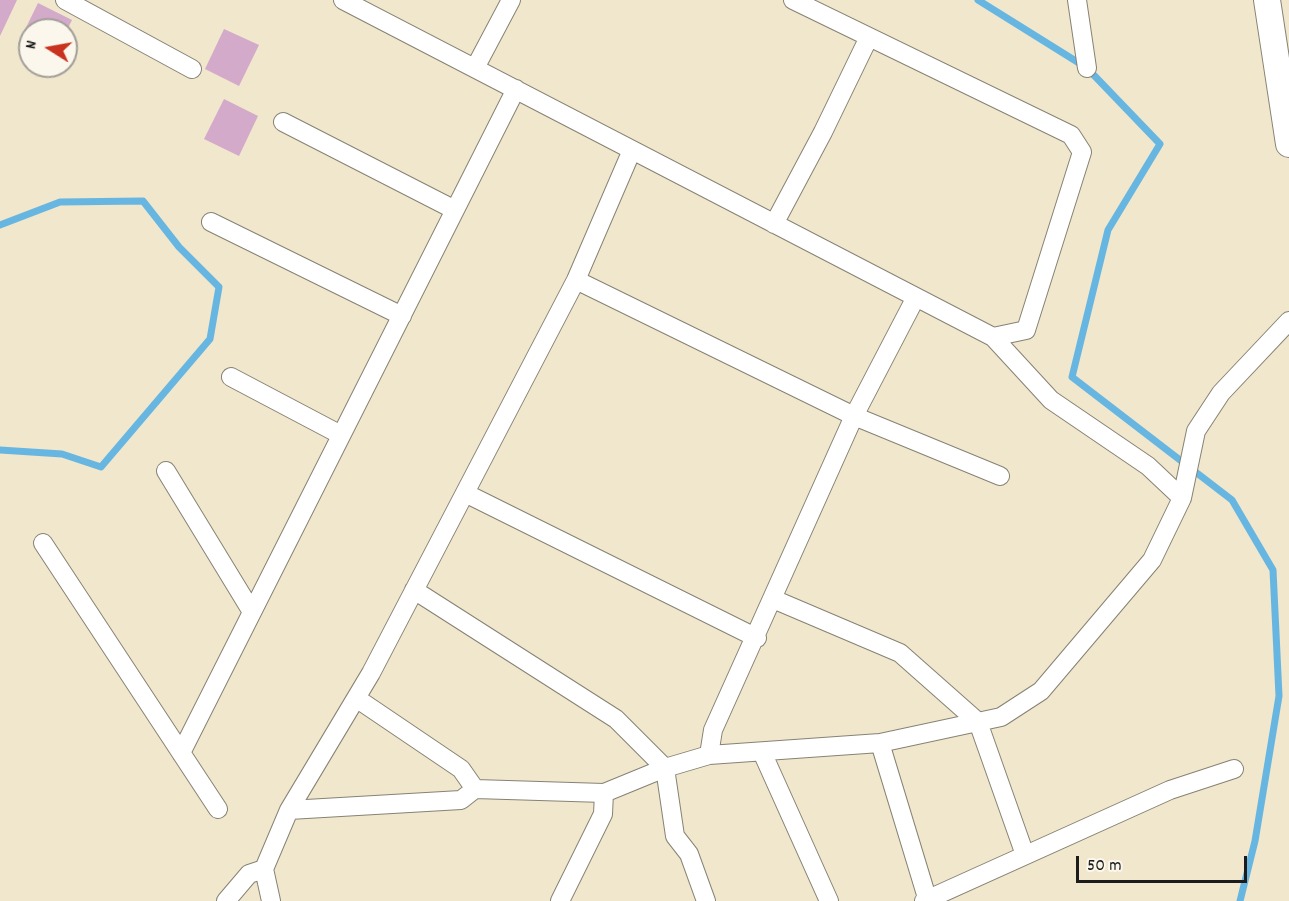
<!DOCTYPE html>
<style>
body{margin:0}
#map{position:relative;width:1289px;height:901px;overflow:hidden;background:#f0e7cc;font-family:Dekko,sans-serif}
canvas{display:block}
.north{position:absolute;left:18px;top:18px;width:60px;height:60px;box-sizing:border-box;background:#fbf7ec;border:2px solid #a29f99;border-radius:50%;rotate:281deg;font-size:16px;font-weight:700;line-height:24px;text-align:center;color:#1c1c1c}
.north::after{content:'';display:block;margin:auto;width:21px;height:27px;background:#c8321e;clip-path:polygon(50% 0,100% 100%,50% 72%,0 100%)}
.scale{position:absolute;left:1076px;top:856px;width:171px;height:27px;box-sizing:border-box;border:3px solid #1c1c1c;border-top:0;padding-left:8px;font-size:18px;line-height:21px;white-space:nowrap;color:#1c1c1c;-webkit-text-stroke:4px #fbf7ec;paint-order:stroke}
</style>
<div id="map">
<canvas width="1289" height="901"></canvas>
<div class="north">N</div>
<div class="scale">50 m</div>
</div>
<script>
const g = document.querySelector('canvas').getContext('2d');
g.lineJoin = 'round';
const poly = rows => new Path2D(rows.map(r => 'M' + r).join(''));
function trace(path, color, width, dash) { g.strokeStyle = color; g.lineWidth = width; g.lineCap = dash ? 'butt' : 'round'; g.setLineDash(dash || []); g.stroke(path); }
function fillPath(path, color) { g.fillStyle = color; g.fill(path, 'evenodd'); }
const stream = poly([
 [978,0,1087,68,1160,144,1108,230,1072,377,1232,500,1273,570,1279,696,1255,841,1240,901],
 [0,225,60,202,143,201,179,247,219,287,210,339,101,467,62,454,0,450]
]);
const building = poly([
 [0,0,17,0,0,36],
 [38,3,72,20,67,30,30,30,30,49,18,44],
 [224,29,259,45,239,86,205,69],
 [224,99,258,116,239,156,204,139]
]);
const street = poly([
 [65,0,192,69],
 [343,0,993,337],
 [793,0,1071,135,1082,152,1026,330,993,337,1051,400,1148,466,1182,498],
 [1077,0,1087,68],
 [475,68,511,0],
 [283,122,455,210],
 [211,222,402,316],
 [774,224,823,132,869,37],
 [576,280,854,416,1000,476],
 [231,377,341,435],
 [166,471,252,612],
 [465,493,757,638],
 [43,543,218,809],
 [414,590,616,719,665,768,675,836,689,854,706,901],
 [773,599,900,653,978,722,1025,855],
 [356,698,461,769,475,789],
 [880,743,928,901],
 [762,752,829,901],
 [181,753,516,89],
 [709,755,713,730,854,416,916,297],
 [289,810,371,673,576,280,632,150],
 [226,901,249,874,264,869],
 [271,901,264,869,289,810,461,800,475,789,604,793,665,768,709,755,880,743,1001,717,1041,691,1152,560,1182,498,1196,431,1221,393,1289,321],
 [560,901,603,814,604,793],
 [924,901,1170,790,1234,769]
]);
const secondary = poly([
 [1267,0,1289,144]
]);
trace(stream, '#67b6e1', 7);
fillPath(building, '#d3aac9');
trace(street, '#868274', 20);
trace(secondary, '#868274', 28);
trace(street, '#fff', 18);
trace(secondary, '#fff', 26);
</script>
